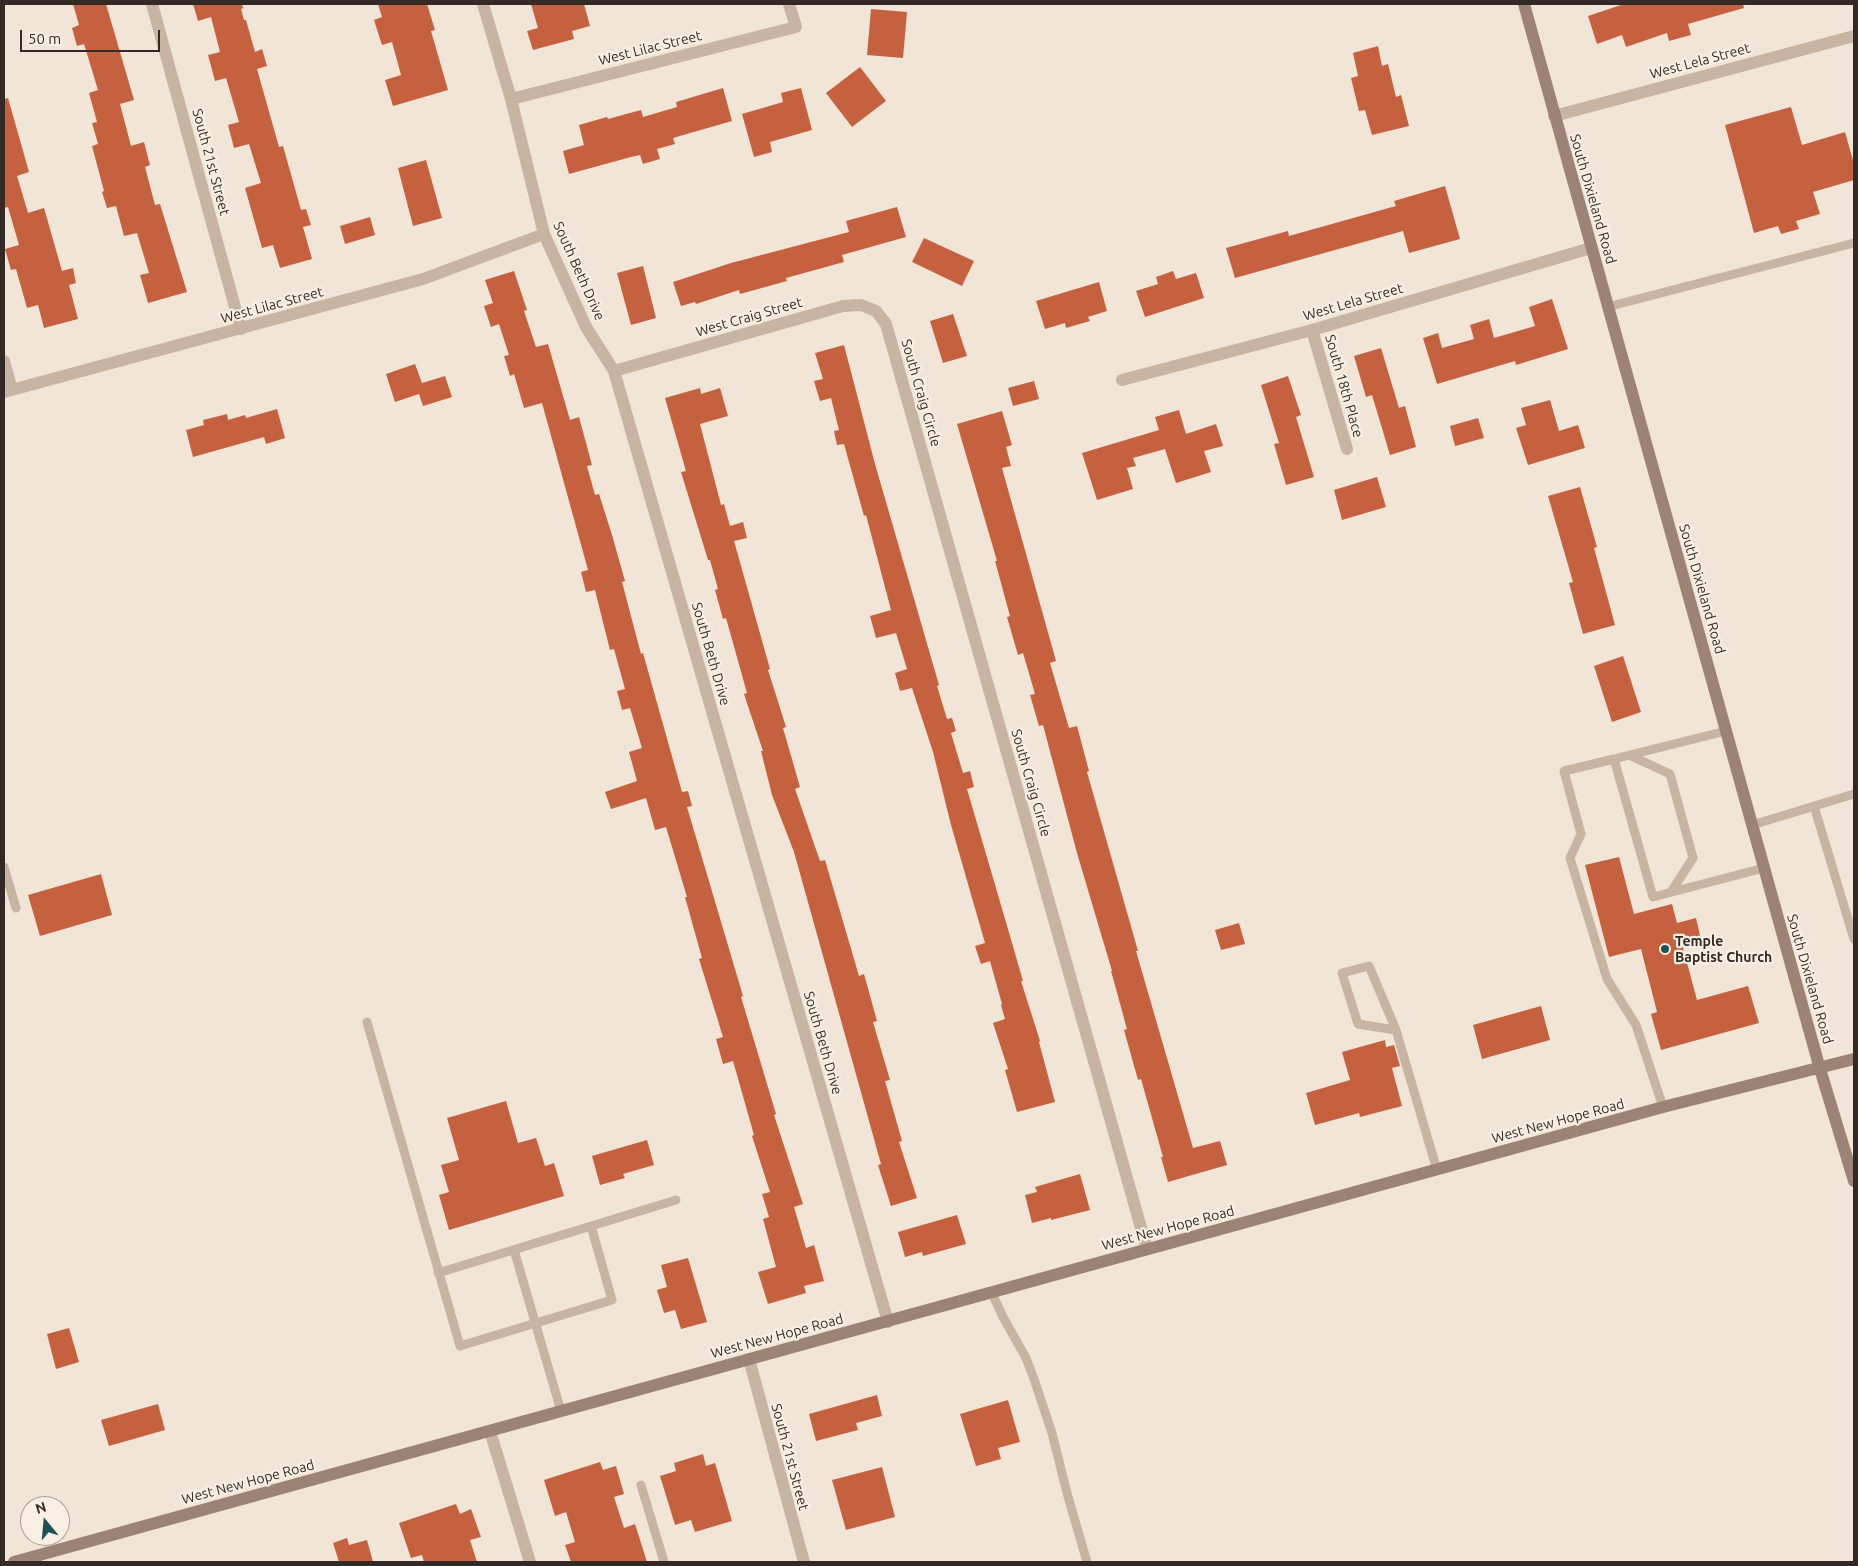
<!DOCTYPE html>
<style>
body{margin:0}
#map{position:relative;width:1858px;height:1566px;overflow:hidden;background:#f1e5d7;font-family:Ubuntu,sans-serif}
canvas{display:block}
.frame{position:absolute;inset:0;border:5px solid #332a25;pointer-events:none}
.north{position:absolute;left:20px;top:1496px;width:50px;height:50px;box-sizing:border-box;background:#f9efe3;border:1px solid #aaa097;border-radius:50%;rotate:343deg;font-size:14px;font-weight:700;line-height:20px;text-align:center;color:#332a25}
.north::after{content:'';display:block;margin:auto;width:18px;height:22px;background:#1b5054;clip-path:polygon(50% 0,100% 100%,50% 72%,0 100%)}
.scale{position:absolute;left:20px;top:30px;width:140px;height:22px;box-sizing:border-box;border:2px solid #332a25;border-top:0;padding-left:6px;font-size:15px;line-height:18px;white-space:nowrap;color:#332a25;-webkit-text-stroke:4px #f9efe3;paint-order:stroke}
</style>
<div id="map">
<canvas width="1858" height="1566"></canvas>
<div class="frame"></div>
<div class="north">N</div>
<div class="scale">50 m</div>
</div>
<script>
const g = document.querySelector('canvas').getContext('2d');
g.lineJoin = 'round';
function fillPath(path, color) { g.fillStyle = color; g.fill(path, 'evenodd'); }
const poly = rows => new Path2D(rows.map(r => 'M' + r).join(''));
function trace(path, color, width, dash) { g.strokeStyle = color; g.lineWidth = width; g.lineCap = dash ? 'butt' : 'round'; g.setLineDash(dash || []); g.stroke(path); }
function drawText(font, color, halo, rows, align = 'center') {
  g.font = font + ' Ubuntu,sans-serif'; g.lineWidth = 4.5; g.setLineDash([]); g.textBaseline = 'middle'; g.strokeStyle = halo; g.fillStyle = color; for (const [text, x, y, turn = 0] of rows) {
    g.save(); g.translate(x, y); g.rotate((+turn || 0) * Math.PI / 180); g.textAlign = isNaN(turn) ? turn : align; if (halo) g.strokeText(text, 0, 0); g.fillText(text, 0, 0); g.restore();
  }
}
const building = poly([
 [73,4,106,4,134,100,120,104,131,146,144,142,150,165,145,167,155,205,160,204,187,292,148,303,140,275,149,273,137,233,124,236,116,206,107,208,102,192,104,191,92,146,98,144,92,123,97,122,89,93,98,90,84,44,77,46,72,28,79,25],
 [193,4,242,4,243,8,241,9,244,20,246,20,255,52,262,49,267,66,257,69,279,147,283,146,301,210,306,209,311,225,303,227,312,259,280,268,273,245,262,248,245,188,261,183,249,144,234,148,228,125,239,122,226,78,215,81,208,55,220,52,211,17,198,21],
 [378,4,427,4,435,30,431,31,448,90,393,106,385,80,401,75,392,42,382,45,374,20,382,17],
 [531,4,584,4,590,26,572,31,574,39,533,50,527,31,538,28],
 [1624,4,1743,4,1744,8,1688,24,1691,35,1669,41,1667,33,1626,47,1622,35,1597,44,1588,16],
 [871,9,907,12,903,58,867,55],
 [1378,46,1382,66,1388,64,1396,97,1401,95,1409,126,1372,135,1365,110,1359,111,1351,78,1358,76,1353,53],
 [860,67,886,101,852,127,826,93],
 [723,88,732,121,673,138,675,144,657,149,660,159,643,164,640,155,631,157,569,174,563,151,584,145,579,125,607,117,608,119,641,110,643,117,677,107,676,102],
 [801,88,812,130,770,142,772,152,754,157,742,114,783,102,781,93],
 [8,98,29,172,17,176,28,213,44,208,62,271,73,268,76,283,69,285,78,319,44,328,38,305,27,308,16,269,11,270,5,249,19,245,8,207,4,208,4,99],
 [1791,107,1802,145,1845,132,1854,164,1854,180,1813,192,1820,214,1796,221,1799,229,1781,234,1778,226,1754,233,1725,125],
 [426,160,442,218,413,226,398,168],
 [1445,186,1460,239,1409,253,1403,231,1235,278,1226,248,1288,231,1289,236,1396,206,1394,201],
 [897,207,906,237,842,255,844,262,786,278,787,281,740,294,739,290,696,304,695,302,681,306,673,282,731,263,849,232,846,221],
 [370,217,375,235,345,244,340,226],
 [924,238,974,261,962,286,912,262],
 [643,266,656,318,631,325,617,273],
 [514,271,527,310,524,311,536,347,548,344,570,420,579,417,592,465,587,466,595,495,599,494,612,535,625,581,622,582,641,654,643,653,682,792,688,791,692,806,687,807,743,996,741,997,776,1114,774,1115,803,1204,794,1207,806,1248,814,1245,824,1281,804,1286,806,1293,768,1304,758,1272,776,1267,763,1219,769,1217,762,1194,770,1192,752,1136,754,1135,733,1061,723,1064,716,1039,723,1037,699,959,702,958,685,897,687,897,666,827,655,830,646,798,611,809,605,792,637,781,629,752,642,748,630,708,622,710,617,691,625,689,614,649,610,650,595,590,586,592,581,572,588,570,542,403,524,408,514,374,510,376,504,356,509,355,499,324,491,327,484,306,493,303,485,280],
 [1173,271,1176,279,1196,273,1204,298,1145,317,1136,291,1158,284,1156,277],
 [1099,282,1107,311,1088,317,1090,321,1066,328,1065,323,1045,329,1036,301],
 [1552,299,1568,349,1516,365,1515,361,1437,384,1423,338,1438,333,1442,348,1474,339,1470,325,1489,319,1494,338,1535,326,1529,307],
 [953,314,967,356,943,363,930,321],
 [844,345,875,464,939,685,937,686,947,719,952,718,956,731,951,733,963,773,970,771,974,787,967,789,1010,936,1023,981,1021,981,1040,1041,1039,1042,1055,1102,1017,1112,1005,1070,1008,1069,993,1023,1005,1019,1001,1005,1002,1004,990,961,981,964,975,946,985,943,951,825,933,752,912,688,900,691,895,673,907,669,896,633,876,638,870,616,891,610,866,515,864,516,844,444,837,445,834,431,839,430,831,398,820,401,814,381,823,379,815,353],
 [1381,348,1399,408,1405,406,1416,447,1390,455,1372,395,1366,397,1354,356],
 [415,364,422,383,445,376,452,397,423,406,419,394,395,402,386,374],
 [1288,376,1301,415,1296,417,1314,477,1286,485,1274,444,1279,443,1261,385],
 [1034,381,1039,399,1013,406,1008,388],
 [700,388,701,394,720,388,728,416,700,424,721,505,724,504,730,526,743,522,747,538,734,541,770,669,768,670,786,727,783,728,800,787,795,789,820,861,825,860,859,976,864,974,877,1021,873,1022,890,1080,885,1081,902,1141,899,1142,917,1198,891,1206,878,1165,881,1164,794,852,772,795,761,751,763,751,744,694,747,693,726,618,723,619,715,590,718,589,710,560,708,560,681,472,686,471,665,398],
 [1550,400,1559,431,1578,425,1585,448,1528,465,1516,428,1526,425,1521,408],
 [277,409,285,438,266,444,264,437,193,457,186,430,204,425,203,420,227,414,228,420,245,415,246,418],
 [1179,410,1186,434,1216,424,1223,446,1204,451,1211,472,1176,483,1165,449,1133,458,1136,466,1127,468,1133,489,1097,500,1082,453,1159,430,1155,417],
 [1002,411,1012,445,1006,447,1011,466,1002,468,1056,661,1050,663,1069,728,1077,726,1089,771,1087,772,1138,951,1136,951,1193,1148,1220,1141,1227,1165,1168,1182,1161,1157,1163,1157,1141,1079,1138,1080,1124,1030,1127,1029,1111,971,1112,971,1077,853,1043,725,1039,726,1030,695,1035,694,1023,653,1018,655,1007,617,1010,616,995,561,997,561,957,424],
 [1478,418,1484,438,1455,446,1450,426],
 [1377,477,1386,507,1342,520,1334,490],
 [1580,487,1597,547,1594,548,1615,625,1583,634,1569,583,1573,582,1548,496],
 [1623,656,1641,712,1612,722,1594,666],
 [1619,857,1634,914,1672,904,1677,923,1696,918,1701,940,1682,944,1697,1000,1748,986,1759,1023,1661,1050,1651,1014,1657,1012,1641,949,1609,957,1585,865],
 [101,874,112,915,40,936,28,895],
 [1239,923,1245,944,1221,950,1215,930],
 [1541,1006,1550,1040,1482,1059,1473,1025],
 [1385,1040,1386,1047,1394,1045,1400,1066,1392,1068,1402,1106,1360,1117,1359,1113,1315,1125,1306,1093,1350,1080,1342,1052],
 [506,1101,518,1143,536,1138,545,1166,554,1163,564,1196,449,1230,439,1195,449,1192,441,1165,459,1160,447,1118],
 [647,1140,654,1165,623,1174,625,1178,600,1185,592,1156],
 [1080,1174,1090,1210,1051,1220,1051,1218,1032,1223,1025,1195,1037,1192,1035,1187],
 [957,1215,966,1244,923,1256,922,1252,905,1257,898,1232],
 [688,1258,707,1322,681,1329,675,1310,664,1313,657,1290,667,1287,661,1265],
 [69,1328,79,1362,56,1369,47,1334],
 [877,1395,882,1416,856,1423,858,1430,816,1441,809,1414],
 [1008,1400,1020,1442,998,1448,1001,1459,976,1466,960,1414],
 [158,1404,165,1430,109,1446,101,1420],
 [703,1454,706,1466,715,1463,732,1521,695,1532,691,1520,675,1525,660,1476,676,1471,674,1463],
 [600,1462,603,1470,616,1466,624,1494,614,1497,624,1528,635,1524,647,1562,571,1562,565,1545,575,1542,566,1512,555,1516,544,1480],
 [882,1467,895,1517,846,1530,832,1480],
 [456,1504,460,1514,471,1509,481,1537,470,1540,477,1562,424,1562,422,1555,411,1558,399,1523],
 [347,1538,349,1545,367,1540,373,1562,339,1562,333,1543]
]);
const service = poly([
 [1607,307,1854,243],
 [1726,731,1614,759,1653,897,1764,868],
 [1629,755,1670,774,1693,858,1671,892],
 [1614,759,1564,771,1581,834,1570,858,1607,979,1636,1025,1663,1107],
 [1814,806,1854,939],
 [1752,825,1854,794],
 [4,867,16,908],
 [367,1022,460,1346,612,1300,591,1226],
 [1396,1030,1358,1024,1342,973,1369,966,1396,1030,1437,1170],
 [514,1250,561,1411],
 [438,1273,676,1200],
 [992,1293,1003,1317,1026,1358,1034,1379,1052,1433,1067,1493,1087,1562],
 [641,1485,664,1562]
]);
const minor = poly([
 [152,4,241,329],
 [483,4,511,99,544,234,586,327,614,371,888,1322],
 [511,99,796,27,789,4],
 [1554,116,1854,36],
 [1312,330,1347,449],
 [4,361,12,390],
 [614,371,843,306,861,305,876,311,886,324,1147,1249],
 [1122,380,1312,330,1591,248],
 [4,392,423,279,544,234],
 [490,1431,530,1562]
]);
const tertiary = poly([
 [749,1359,804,1562]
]);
const secondary = poly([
 [1524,4,1820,1069,1854,1181],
 [14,1562,1663,1107,1854,1059]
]);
const markers = [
 [1665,949,5,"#1b5054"]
];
const streetNames = [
 ["West Lilac Street",650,48,-14],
 ["West Lela Street",1700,61,-15],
 ["South 21st Street",211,162,75],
 ["South Dixieland Road",1593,199,74],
 ["South Beth Drive",579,271,66],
 ["West Lela Street",1353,302,-16],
 ["West Lilac Street",272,305,-15],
 ["West Craig Street",749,317,-16],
 ["South 18th Place",1344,386,74],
 ["South Craig Circle",921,393,74],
 ["South Dixieland Road",1702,589,74],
 ["South Beth Drive",711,654,74],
 ["South Craig Circle",1031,783,74],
 ["South Dixieland Road",1810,979,74],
 ["South Beth Drive",823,1043,74],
 ["West New Hope Road",1558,1121,-15],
 ["West New Hope Road",1168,1228,-15],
 ["West New Hope Road",777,1336,-15],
 ["South 21st Street",790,1457,75],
 ["West New Hope Road",248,1482,-15]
];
const poiNames = [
 ["Temple",1675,941],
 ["Baptist Church",1675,957]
];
fillPath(building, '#c6613f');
trace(service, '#c8b4a3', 9);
trace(minor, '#c8b4a3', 12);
trace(tertiary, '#c8b4a3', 12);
trace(secondary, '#9c8375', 12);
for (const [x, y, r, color] of markers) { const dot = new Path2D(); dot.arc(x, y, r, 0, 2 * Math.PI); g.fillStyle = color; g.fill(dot); trace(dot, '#f9efe3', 2); }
drawText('14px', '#332a25', '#f9efe3', streetNames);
drawText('bold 14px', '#332a25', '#f9efe3', poiNames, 'left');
</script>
